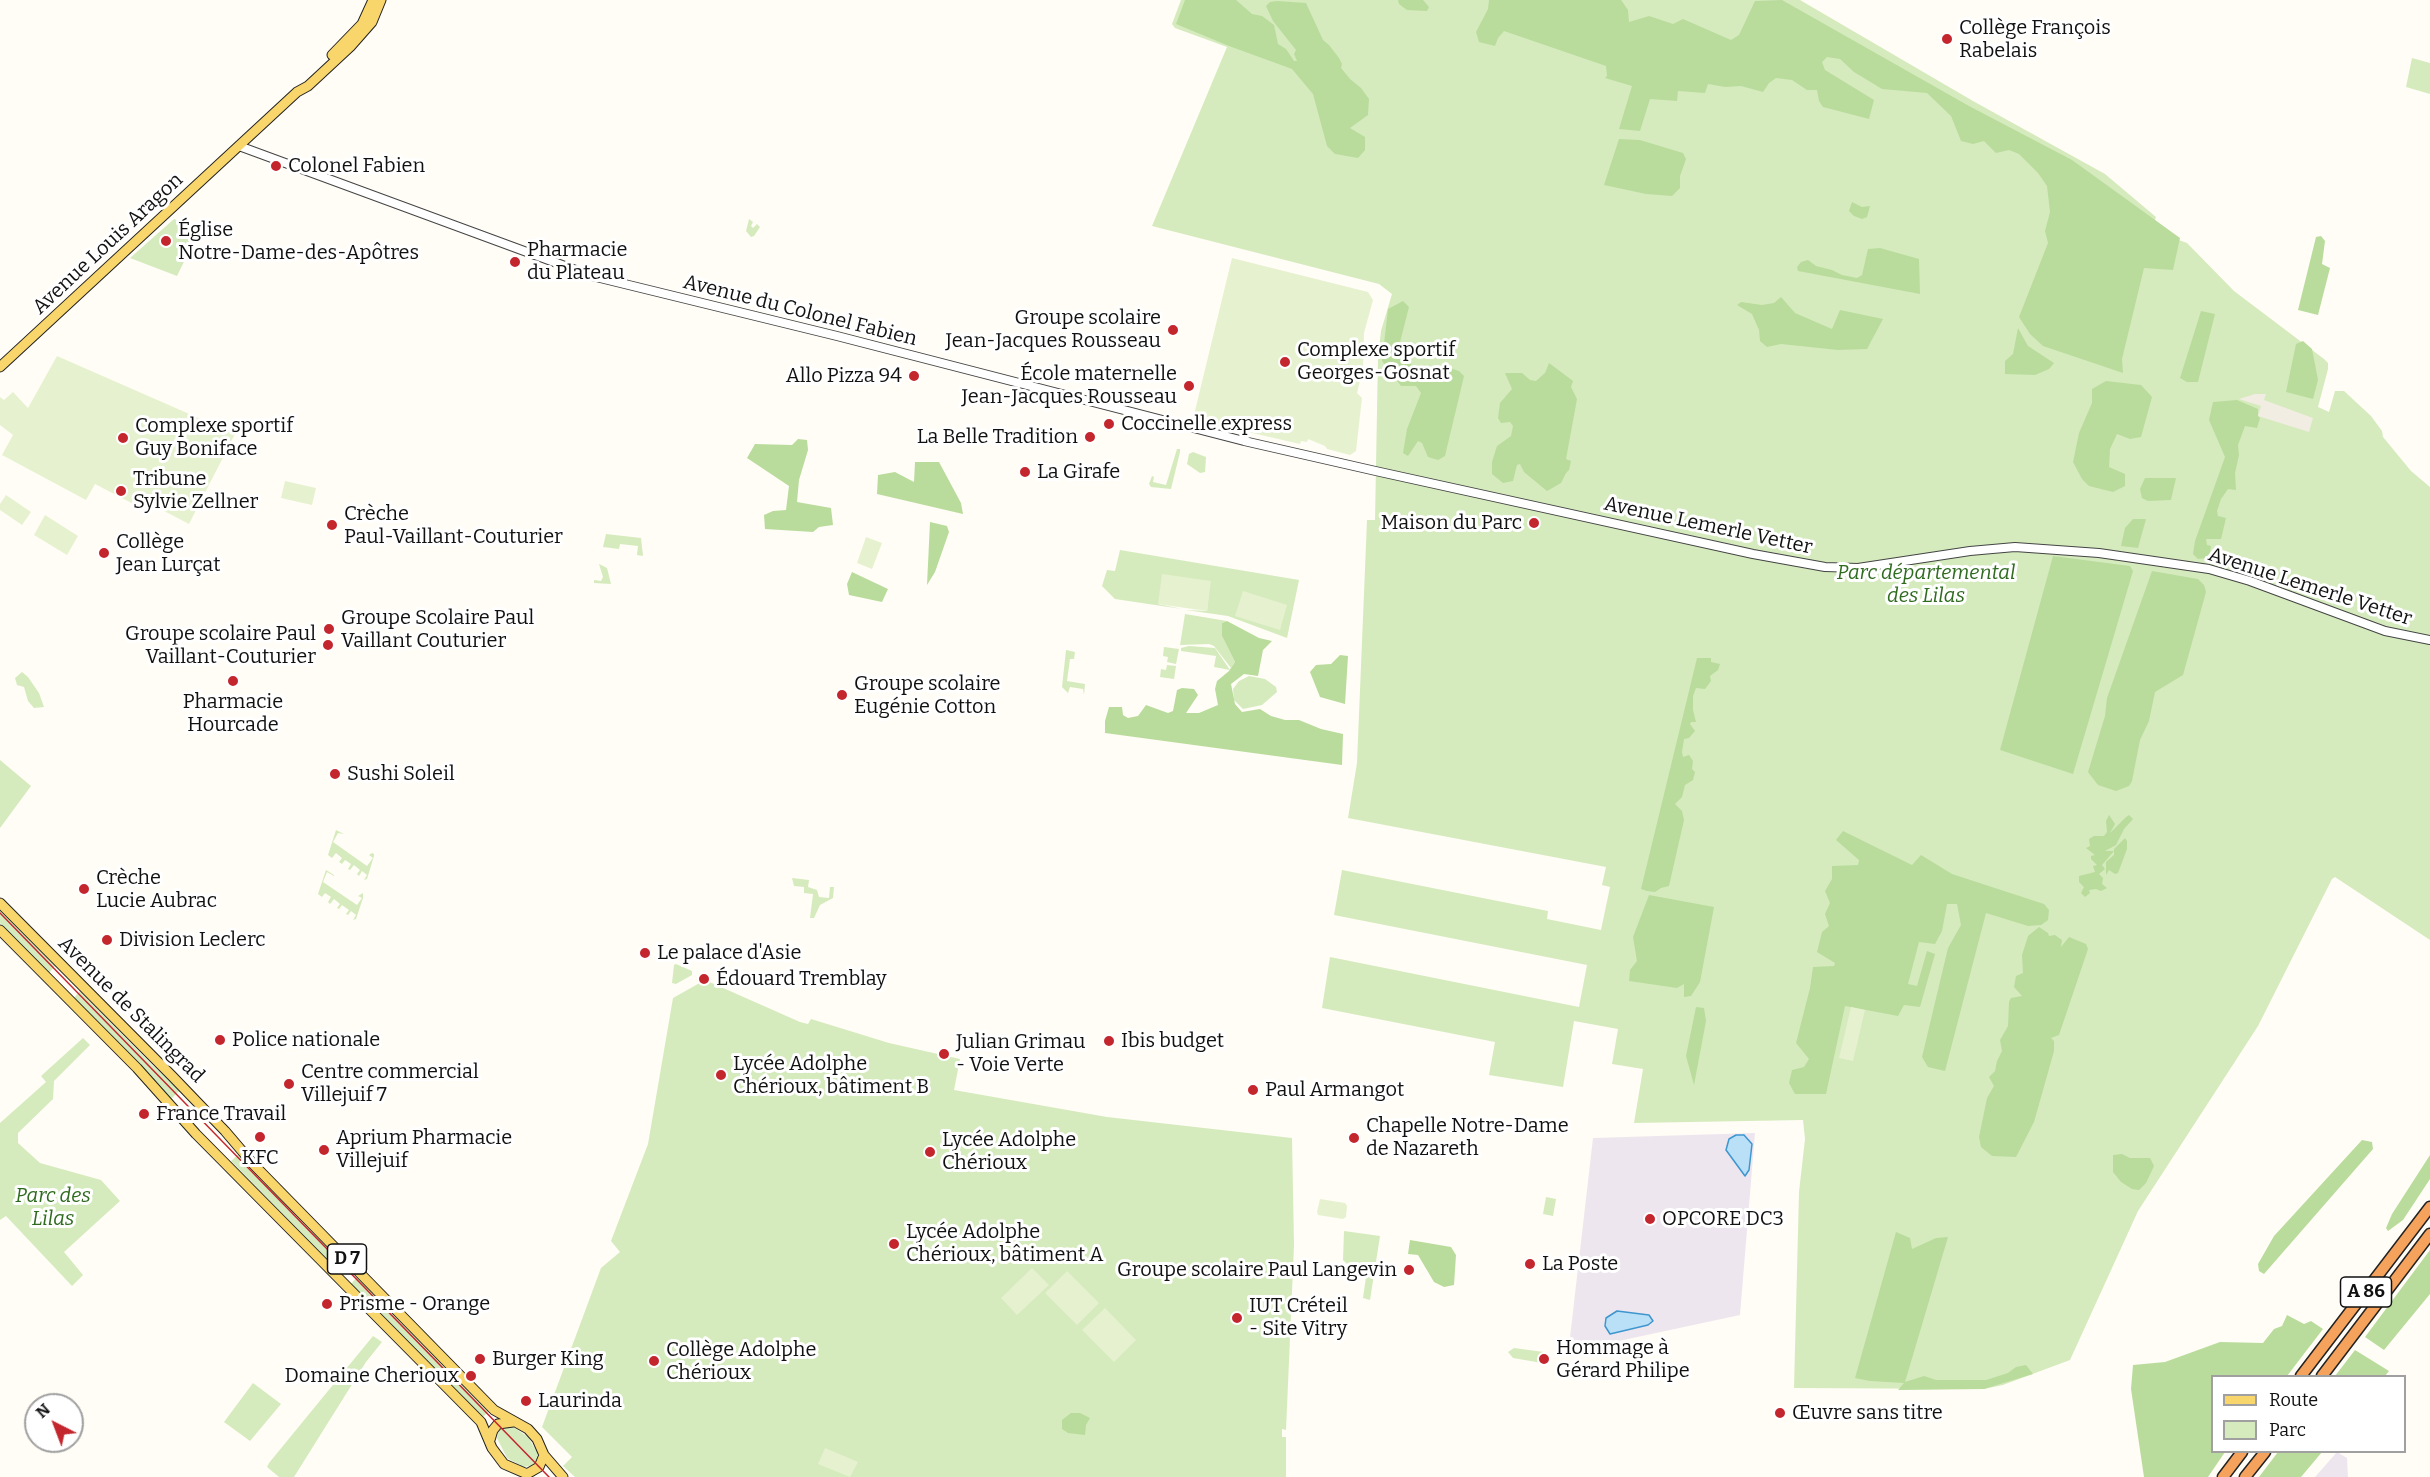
<!DOCTYPE html>
<meta charset="utf-8">
<style>
body{margin:0}
#map{position:relative;width:2430px;height:1477px;overflow:hidden;background:#fffdf5;font-family:Bitter,serif}
canvas{display:block}
.legend{position:absolute;left:2211px;top:1375px;width:195px;height:78px;box-sizing:border-box;background:#fff;border:2px solid #a0a0a0;margin:0;padding:8px 10px;list-style:none;font-size:18px;color:#111}
.legend li{display:flex;align-items:center;gap:12px;height:30px}
.legend b{width:30px;border:2px solid #a0a0a0}
.north{position:absolute;left:24px;top:1393px;width:60px;height:60px;box-sizing:border-box;background:#fff;border:2px solid #a0a0a0;border-radius:50%;rotate:318deg;font-size:16px;font-weight:700;line-height:24px;text-align:center;color:#111}
.north::after{content:'';display:block;margin:auto;width:21px;height:27px;background:#c4262e;clip-path:polygon(50% 0,100% 100%,50% 72%,0 100%)}
</style>
<div id="map">
<canvas width="2430" height="1477"></canvas>
<ul class="legend">
<li><b style="height:8px;background:#f9d66b"></b>Route</li>
<li><b style="height:16px;background:#d5ebbd"></b>Parc</li>
</ul>
<div class="north">N</div>
</div>
<script>
const g = document.querySelector('canvas').getContext('2d');
g.lineJoin = 'round';
function fillPath(path, color) { g.fillStyle = color; g.fill(path, 'evenodd'); }
const poly = rows => new Path2D(rows.map(r => 'M' + r).join(''));
function trace(path, color, width, dash) { g.strokeStyle = color; g.lineWidth = width; g.lineCap = dash ? 'butt' : 'round'; g.setLineDash(dash || []); g.stroke(path); }
function drawText(font, color, halo, rows, align = 'center') {
  g.font = font + ' Bitter,serif'; g.lineWidth = 6; g.setLineDash([]); g.textBaseline = 'middle'; g.strokeStyle = halo; g.fillStyle = color; for (const [text, x, y, turn = 0] of rows) {
    g.save(); g.translate(x, y); g.rotate((+turn || 0) * Math.PI / 180); g.textAlign = isNaN(turn) ? turn : align; if (halo) g.strokeText(text, 0, 0); g.fillText(text, 0, 0); g.restore();
  }
}
const industrial = poly([
 [1755,1133,1740,1315,1586,1348,1569,1346,1593,1138],
 [2337,1452,2347,1458,2348,1477,2315,1477]
]);
const green = poly([
 [1181,0,1800,0,1973,101,2105,174,2156,217,2155,220,2176,239,2187,243,2234,291,2324,359,2328,363,2328,369,2318,407,2329,412,2335,391,2344,391,2371,416,2382,431,2383,437,2411,471,2430,487,2430,940,2335,877,2332,879,2258,1026,2138,1211,2070,1360,2003,1385,1984,1389,1794,1388,1799,1192,1805,1139,1803,1120,1634,1123,1643,1069,1612,1064,1618,1029,1574,1021,1563,1087,1489,1075,1495,1042,1322,1008,1330,957,1579,1007,1587,965,1334,915,1342,870,1548,911,1547,919,1601,930,1610,887,1602,885,1606,867,1348,818,1357,763,1367,520,1375,520,1378,357,1381,331,1392,294,1379,284,1152,226,1227,47,1175,28,1172,24],
 [2412,58,2430,63,2430,94,2406,87],
 [174,219,200,229,177,276,130,258],
 [749,219,753,222,751,226,753,228,757,224,760,227,754,236,751,237,746,231],
 [1177,449,1180,449,1180,452,1171,489,1151,487,1149,484,1152,476,1154,477,1153,482,1166,485],
 [1193,452,1206,457,1205,472,1200,473,1187,464,1189,454],
 [606,534,641,538,643,556,637,555,638,546,620,544,619,549,603,547],
 [1120,550,1299,580,1287,638,1228,616,1186,610,1207,611,1210,581,1158,604,1182,609,1115,599,1102,586,1107,570,1115,571],
 [599,564,607,568,611,584,594,583,594,580,601,581,603,577],
 [1185,614,1227,621,1222,623,1222,636,1235,662,1231,668,1214,646,1209,644,1180,645],
 [1189,646,1215,648,1230,670,1214,667,1216,656,1181,651,1181,648],
 [1164,647,1179,649,1176,664,1167,662,1168,657,1163,656],
 [1066,650,1075,652,1074,659,1070,659,1067,681,1085,684,1084,695,1083,689,1070,687,1068,693,1062,687],
 [1167,665,1176,666,1174,679,1160,677,1161,669,1166,670],
 [22,672,28,677,39,693,44,707,34,708,28,701,24,687,17,685,15,678],
 [1249,676,1265,679,1276,687,1277,692,1262,705,1243,709,1234,700,1233,689,1239,681],
 [0,760,31,786,0,828],
 [336,830,344,834,338,833,333,842,367,866,373,858,369,855,372,853,374,854,374,856,367,879,364,880,367,875,362,871,359,876,357,874,360,870,354,865,350,870,348,869,351,864,345,860,342,864,339,862,342,858,336,853,332,858,328,855],
 [326,870,334,875,334,876,327,872,323,882,357,905,362,898,358,896,363,893,363,898,356,919,353,920,356,915,351,911,348,915,346,914,349,910,342,905,339,909,337,908,340,904,334,899,330,904,328,902,331,897,325,893,322,897,318,894],
 [792,878,809,880,808,887,817,890,819,897,829,898,830,887,834,887,833,898,820,905,814,918,810,918,813,894,804,893,804,887,794,886],
 [0,909,55,966,49,973,0,923],
 [676,964,692,971,692,975,676,984,672,983,674,965],
 [705,980,800,1022,808,1024,811,1019,889,1043,960,1059,954,1090,1107,1117,1292,1138,1294,1245,1286,1430,1282,1429,1282,1437,1286,1437,1286,1477,575,1477,563,1466,572,1457,542,1427,601,1268,620,1252,611,1241,648,1144,673,998],
 [80,991,152,1065,180,1090,169,1101,73,999],
 [83,1038,90,1045,54,1081,53,1099,18,1133,18,1143,40,1163,101,1180,120,1201,64,1252,83,1275,72,1286,6,1216,0,1220,0,1123,46,1082,41,1076],
 [240,1153,338,1256,331,1263,231,1161],
 [1546,1197,1556,1199,1553,1216,1543,1214],
 [1344,1231,1380,1236,1370,1300,1363,1298,1367,1270,1350,1267,1343,1260],
 [358,1276,489,1411,482,1418,376,1308,350,1285],
 [373,1336,382,1342,366,1362,294,1477,279,1477,267,1467,269,1463],
 [1514,1348,1544,1352,1547,1354,1547,1360,1542,1363,1513,1358,1508,1352],
 [253,1383,281,1404,250,1441,224,1422],
 [506,1426,513,1427,528,1437,537,1452,538,1460,535,1465,523,1467,507,1458,497,1438,499,1430]
]);
const forest = poly([
 [1185,0,1236,0,1252,14,1262,16,1274,25,1278,44,1286,49,1294,61,1297,61,1294,54,1296,50,1273,21,1266,6,1270,2,1277,1,1306,3,1323,40,1329,45,1339,58,1342,64,1341,68,1350,79,1361,88,1369,99,1368,115,1350,128,1365,137,1365,150,1358,158,1335,154,1327,146,1313,94,1292,69,1229,46,1176,24],
 [1398,0,1423,0,1429,7,1427,11,1407,10,1399,4],
 [1489,0,1621,0,1628,10,1629,22,1649,16,1673,24,1683,19,1731,40,1739,35,1755,1,1782,0,1969,106,2072,160,2180,238,2173,270,2144,268,2122,359,2123,373,2043,346,2030,334,2019,317,2048,243,2045,231,2050,212,2047,186,2038,173,2019,154,2009,150,1996,153,1984,141,1973,144,1961,141,1951,116,1927,93,1882,89,1854,72,1840,59,1827,57,1822,62,1825,70,1874,100,1869,119,1823,107,1819,101,1817,90,1807,90,1792,80,1776,78,1769,83,1763,92,1741,86,1725,87,1708,84,1705,93,1678,91,1677,101,1650,99,1640,131,1619,129,1632,86,1605,78,1607,76,1606,66,1504,31,1498,38,1495,46,1479,42,1476,32,1488,9],
 [1619,139,1640,140,1683,153,1686,159,1680,176,1680,188,1672,196,1646,194,1604,185],
 [1852,202,1862,207,1870,206,1867,217,1862,219,1854,216,1849,211],
 [2321,236,2325,241,2322,264,2330,268,2318,315,2298,310,2316,237],
 [1880,248,1919,259,1920,294,1798,271,1797,267,1801,262,1808,260,1816,266,1832,270,1842,275,1857,278,1862,275,1868,249],
 [1781,297,1795,313,1832,329,1840,310,1883,319,1867,349,1838,350,1781,344,1767,347,1760,341,1759,330,1752,314,1737,305,1741,302,1762,305,1774,303],
 [1403,301,1409,307,1397,354,1412,365,1438,368,1444,366,1459,371,1464,376,1445,456,1438,460,1428,457,1422,443,1418,441,1408,456,1403,453,1407,429,1421,393,1416,386,1401,386,1382,361,1388,309],
 [2201,311,2215,314,2198,382,2187,382,2180,378],
 [2018,328,2028,346,2054,363,2049,369,2035,375,2005,374,2005,361,2013,354],
 [2303,341,2312,349,2318,380,2313,399,2286,392,2296,344],
 [1549,363,1573,381,1571,387,1577,399,1566,459,1571,461,1569,470,1566,473,1561,483,1547,491,1524,472,1520,464,1517,465,1513,481,1503,483,1492,474,1492,462,1497,446,1511,436,1513,426,1510,422,1501,423,1498,418,1500,403,1512,389,1505,373,1522,373,1530,380,1536,381,1545,373],
 [2106,381,2141,385,2152,397,2141,437,2130,439,2117,434,2110,449,2109,467,2125,474,2125,486,2113,492,2089,486,2082,479,2073,462,2079,433,2092,403,2092,389],
 [2237,400,2258,409,2258,416,2260,418,2257,428,2245,426,2238,445,2239,455,2235,473,2236,490,2228,489,2221,499,2217,511,2218,516,2226,518,2221,539,2206,539,2207,545,2211,546,2209,558,2198,559,2193,554,2195,541,2225,457,2209,420,2213,402],
 [798,439,807,440,808,450,799,480,797,502,831,508,833,525,819,527,813,532,765,529,764,515,773,511,786,510,789,486,747,458,755,444,792,445],
 [915,462,939,462,961,503,963,514,877,494,878,475,895,472,914,482],
 [2145,478,2176,478,2171,500,2148,501,2142,498,2140,489],
 [2133,519,2146,519,2138,548,2121,546,2125,528],
 [930,522,947,526,949,532,935,572,927,585],
 [2053,556,2130,566,2133,571,2073,774,2000,750],
 [2152,571,2198,579,2204,585,2206,592,2183,675,2155,692,2149,721,2140,740,2132,781,2129,786,2116,791,2098,785,2088,772,2105,716,2107,698],
 [852,572,888,589,882,602,849,595,847,584],
 [1227,621,1259,638,1272,641,1263,650,1258,676,1244,674,1231,684,1235,704,1242,712,1260,709,1271,716,1285,720,1299,720,1321,729,1343,734,1342,765,1105,733,1105,721,1109,707,1122,707,1123,715,1128,718,1138,716,1146,705,1168,713,1173,711,1177,690,1182,688,1194,689,1198,695,1186,713,1199,713,1218,705,1215,689,1217,681,1229,671,1235,662,1222,636,1222,623],
 [1340,655,1348,656,1345,704,1320,697,1310,672,1316,665,1331,664],
 [1697,658,1711,658,1711,662,1720,664,1718,670,1710,676,1711,681,1705,689,1696,688,1693,696,1693,710,1696,722,1691,722,1690,724,1695,731,1689,738,1684,739,1682,752,1683,757,1689,755,1693,761,1692,769,1695,772,1693,780,1685,785,1682,797,1675,804,1682,811,1684,820,1669,886,1661,888,1655,892,1647,891,1641,889],
 [2109,815,2115,824,2110,833,2125,818,2129,815,2133,819,2124,829,2116,845,2105,851,2114,851,2102,865,2105,869,2099,874,2103,878,2102,884,2107,888,2101,891,2096,889,2089,890,2090,893,2085,897,2081,893,2084,887,2079,882,2079,876,2095,872,2093,866,2097,865,2091,859,2091,856,2095,855,2086,848,2090,846,2089,839,2094,836,2104,836,2107,832,2106,821],
 [1843,831,1912,865,1921,855,1952,874,2044,904,2049,910,2048,920,2041,925,2028,926,1986,913,1945,1071,1928,1067,1922,1057,1948,948,1961,925,1957,904,1947,904,1942,931,1935,944,1919,942,1908,984,1917,986,1927,951,1935,954,1920,1007,1904,1005,1898,1016,1845,1006,1826,1094,1795,1094,1789,1083,1792,1070,1804,1067,1809,1059,1796,1043,1810,988,1813,967,1834,966,1835,963,1817,952,1822,932,1829,926,1825,914,1830,903,1825,891,1832,879,1832,866,1858,865,1859,860,1836,840],
 [2125,838,2127,841,2127,849,2118,873,2115,874,2109,870,2106,875,2106,862,2114,855,2114,849],
 [1649,895,1714,907,1700,982,1691,996,1684,997,1684,984,1677,988,1629,981,1630,970,1637,961,1633,937],
 [2039,927,2048,933,2049,936,2055,935,2062,940,2061,947,2069,937,2086,944,2088,949,2059,1035,2051,1038,2054,1041,2054,1051,2034,1122,2016,1157,1992,1156,1981,1147,1979,1137,1987,1098,1994,1086,1989,1077,1995,1071,1997,1061,2002,1051,2000,1040,2008,1026,2009,1002,2011,998,2022,996,2014,987,2016,976,2023,973,2022,955,2028,936],
 [1696,1007,1704,1008,1706,1021,1694,1085,1686,1056],
 [2362,1140,2372,1142,2373,1149,2264,1274,2259,1271,2258,1264,2274,1236],
 [2122,1154,2130,1158,2150,1158,2154,1166,2146,1183,2139,1190,2132,1189,2121,1182,2113,1172,2113,1155],
 [2430,1155,2430,1179,2403,1220,2388,1231,2386,1228,2392,1214],
 [1896,1232,1910,1238,1912,1249,1936,1238,1948,1237,1905,1382,1924,1376,1936,1380,1986,1380,2008,1373,2016,1367,2026,1365,2033,1374,1984,1389,1898,1390,1904,1383,1870,1381,1855,1378],
 [1410,1240,1451,1247,1456,1255,1454,1285,1444,1287,1434,1282,1418,1255,1408,1254],
 [2430,1250,2430,1294,2384,1350,2365,1337],
 [2287,1315,2304,1324,2311,1321,2323,1329,2287,1376,2212,1376,2212,1452,2229,1452,2227,1453,2225,1452,2208,1477,2144,1477,2131,1389,2133,1365,2165,1362,2220,1342,2263,1343,2274,1329,2282,1326],
 [2355,1350,2389,1371,2385,1376,2335,1376],
 [1071,1413,1080,1413,1090,1418,1086,1425,1085,1435,1068,1433,1062,1429,1062,1420],
 [2278,1452,2322,1452,2301,1477,2259,1477]
]);
const pitch = poly([
 [1232,258,1368,292,1373,300,1364,333,1363,368,1357,393,1362,398,1356,451,1350,455,1327,449,1325,446,1308,439,1307,442,1301,441,1300,444,1248,432,1249,427,1237,425,1233,429,1193,419],
 [57,356,235,434,189,524,147,502,143,509,95,484,86,500,2,455,13,435,0,425,0,397,4,400,13,392,28,408],
 [285,481,316,488,312,505,281,498],
 [6,495,31,512,22,525,0,510,0,504],
 [45,515,78,536,67,555,34,535],
 [866,537,882,543,872,569,857,563],
 [1162,574,1211,581,1207,611,1158,604],
 [1243,591,1287,605,1280,630,1235,616],
 [1851,1007,1865,1010,1853,1061,1839,1058],
 [1320,1199,1345,1203,1347,1206,1346,1217,1343,1219,1318,1215,1317,1212],
 [1032,1268,1049,1285,1017,1315,1001,1298],
 [1067,1271,1099,1303,1077,1325,1045,1293],
 [1105,1308,1136,1340,1114,1362,1082,1330],
 [825,1448,858,1462,850,1477,818,1464]
]);
const plaza = poly([
 [2255,394,2266,394,2264,400,2313,418,2309,432,2258,416,2261,406,2239,399]
]);
const water = poly([
 [1744,1135,1752,1144,1749,1170,1745,1176,1726,1150,1729,1139,1736,1135,1744,1135],
 [1617,1311,1649,1315,1653,1321,1648,1325,1610,1334,1605,1326,1606,1318,1617,1311]
]);
const minor = poly([
 [239,146,592,276,837,336,1244,441,1380,472,1753,554,1825,567,1858,568,1970,551,2015,547,2099,553,2209,569,2250,581,2385,631,2430,640]
]);
const major = poly([
 [332,55,362,24,373,0],
 [0,367,297,92,308,86,350,47,372,22,381,0],
 [0,903,172,1076,225,1131,254,1165,494,1410,528,1429,537,1439,544,1455,539,1467,527,1474,504,1464,492,1448,481,1422,196,1134,137,1068,0,930],
 [490,1440,493,1430,498,1424,513,1422],
 [544,1455,563,1477]
]);
const highway = poly([
 [2301,1376,2430,1207],
 [2322,1376,2430,1234],
 [2223,1477,2242,1452],
 [2245,1477,2265,1452]
]);
const tram = poly([
 [0,913,549,1477]
]);
const markers = [
 [1947,39,6,"#c4262e"],
 [276,166,6,"#c4262e"],
 [166,241,6,"#c4262e"],
 [515,262,6,"#c4262e"],
 [1173,330,6,"#c4262e"],
 [1285,362,6,"#c4262e"],
 [914,376,6,"#c4262e"],
 [1189,386,6,"#c4262e"],
 [1109,424,6,"#c4262e"],
 [1090,437,6,"#c4262e"],
 [123,438,6,"#c4262e"],
 [1025,472,6,"#c4262e"],
 [121,491,6,"#c4262e"],
 [1534,523,6,"#c4262e"],
 [332,525,6,"#c4262e"],
 [104,553,6,"#c4262e"],
 [329,629,6,"#c4262e"],
 [328,645,6,"#c4262e"],
 [233,681,6,"#c4262e"],
 [842,695,6,"#c4262e"],
 [335,774,6,"#c4262e"],
 [84,889,6,"#c4262e"],
 [107,940,6,"#c4262e"],
 [645,953,6,"#c4262e"],
 [704,979,6,"#c4262e"],
 [220,1040,6,"#c4262e"],
 [1109,1041,6,"#c4262e"],
 [944,1054,6,"#c4262e"],
 [721,1075,6,"#c4262e"],
 [289,1084,6,"#c4262e"],
 [1253,1090,6,"#c4262e"],
 [144,1114,6,"#c4262e"],
 [260,1137,6,"#c4262e"],
 [1354,1138,6,"#c4262e"],
 [324,1150,6,"#c4262e"],
 [930,1152,6,"#c4262e"],
 [1650,1219,6,"#c4262e"],
 [894,1244,6,"#c4262e"],
 [1530,1264,6,"#c4262e"],
 [1409,1270,6,"#c4262e"],
 [327,1304,6,"#c4262e"],
 [1237,1318,6,"#c4262e"],
 [480,1359,6,"#c4262e"],
 [1544,1359,6,"#c4262e"],
 [654,1361,6,"#c4262e"],
 [471,1376,6,"#c4262e"],
 [526,1401,6,"#c4262e"],
 [1780,1413,6,"#c4262e"]
];
const shields = [
 [347,1259,39],
 [2366,1292,51]
];
const shieldNames = [
 ["D 7",347,1259],
 ["A 86",2366,1292]
];
const poiNames = [
 ["Collège François",1959,28],
 ["Rabelais",1959,51],
 ["Colonel Fabien",288,166],
 ["Église",178,230],
 ["Notre-Dame-des-Apôtres",178,253],
 ["Pharmacie",527,250],
 ["du Plateau",527,273],
 ["Groupe scolaire",1161,318,"right"],
 ["Jean-Jacques Rousseau",1161,341,"right"],
 ["Complexe sportif",1297,350],
 ["Georges-Gosnat",1297,373],
 ["École maternelle",1177,374,"right"],
 ["Jean-Jacques Rousseau",1177,397,"right"],
 ["Allo Pizza 94",902,376,"right"],
 ["Coccinelle express",1121,424],
 ["Complexe sportif",135,426],
 ["Guy Boniface",135,449],
 ["La Belle Tradition",1078,437,"right"],
 ["La Girafe",1037,472],
 ["Tribune",133,479],
 ["Sylvie Zellner",133,502],
 ["Crèche",344,514],
 ["Paul-Vaillant-Couturier",344,537],
 ["Maison du Parc",1522,523,"right"],
 ["Collège",116,542],
 ["Jean Lurçat",116,565],
 ["Groupe Scolaire Paul",341,618],
 ["Vaillant Couturier",341,641],
 ["Groupe scolaire Paul",316,634,"right"],
 ["Vaillant-Couturier",316,657,"right"],
 ["Groupe scolaire",854,684],
 ["Eugénie Cotton",854,707],
 ["Pharmacie",233,702,"center"],
 ["Hourcade",233,725,"center"],
 ["Sushi Soleil",347,774],
 ["Crèche",96,878],
 ["Lucie Aubrac",96,901],
 ["Division Leclerc",119,940],
 ["Le palace d'Asie",657,953],
 ["Édouard Tremblay",716,979],
 ["Police nationale",232,1040],
 ["Ibis budget",1121,1041],
 ["Julian Grimau",956,1042],
 ["- Voie Verte",956,1065],
 ["Lycée Adolphe",733,1064],
 ["Chérioux, bâtiment B",733,1087],
 ["Centre commercial",301,1072],
 ["Villejuif 7",301,1095],
 ["Paul Armangot",1265,1090],
 ["France Travail",156,1114],
 ["Chapelle Notre-Dame",1366,1126],
 ["de Nazareth",1366,1149],
 ["Aprium Pharmacie",336,1138],
 ["Villejuif",336,1161],
 ["Lycée Adolphe",942,1140],
 ["Chérioux",942,1163],
 ["KFC",260,1158,"center"],
 ["OPCORE DC3",1662,1219],
 ["Lycée Adolphe",906,1232],
 ["Chérioux, bâtiment A",906,1255],
 ["La Poste",1542,1264],
 ["Groupe scolaire Paul Langevin",1397,1270,"right"],
 ["Prisme - Orange",339,1304],
 ["IUT Créteil",1249,1306],
 ["- Site Vitry",1249,1329],
 ["Hommage à",1556,1348],
 ["Gérard Philipe",1556,1371],
 ["Collège Adolphe",666,1350],
 ["Chérioux",666,1373],
 ["Burger King",492,1359],
 ["Domaine Cherioux",459,1376,"right"],
 ["Laurinda",538,1401],
 ["Œuvre sans titre",1792,1413]
];
const streetNames = [
 ["Avenue Louis Aragon",108,244,-43],
 ["Avenue du Colonel Fabien",800,311,14],
 ["Avenue Lemerle Vetter",1708,526,12],
 ["Avenue Lemerle Vetter",2310,587,18],
 ["Avenue de Stalingrad",131,1010,45]
];
const parkNames = [
 ["Parc départemental",1926,573],
 ["des Lilas",1926,596],
 ["Parc des",53,1196],
 ["Lilas",53,1219]
];
fillPath(industrial, '#eee6ef');
fillPath(green, '#d5ebbd');
fillPath(forest, '#b9dc9c');
fillPath(pitch, '#e6f2cf');
fillPath(plaza, '#f1ede2');
fillPath(water, '#b9e0f7');
trace(water, '#3f96cf', 1.5);
trace(minor, '#444', 10);
trace(major, '#222', 11);
trace(highway, '#222', 13);
trace(minor, '#fff', 8);
trace(major, '#f9d66b', 9);
trace(highway, '#f5a25d', 10);
trace(tram, '#c4262e', 1.5);
for (const [x, y, r, color] of markers) { const dot = new Path2D(); dot.arc(x, y, r, 0, 2 * Math.PI); g.fillStyle = color; g.fill(dot); trace(dot, '#fff', 2); }
for (const [x, y, w] of shields) { const box = new Path2D(); box.roundRect(x - w / 2, y - 15, w, 30, 4.5); g.fillStyle = '#fff'; g.fill(box); trace(box, '#111', 1.5); }
drawText('bold 18px', '#111', null, shieldNames);
drawText('20px', '#111', '#fff', poiNames, 'left');
drawText('20px', '#111', '#fff', streetNames);
drawText('italic 20px', '#2f6b1f', '#fff', parkNames);
</script>
